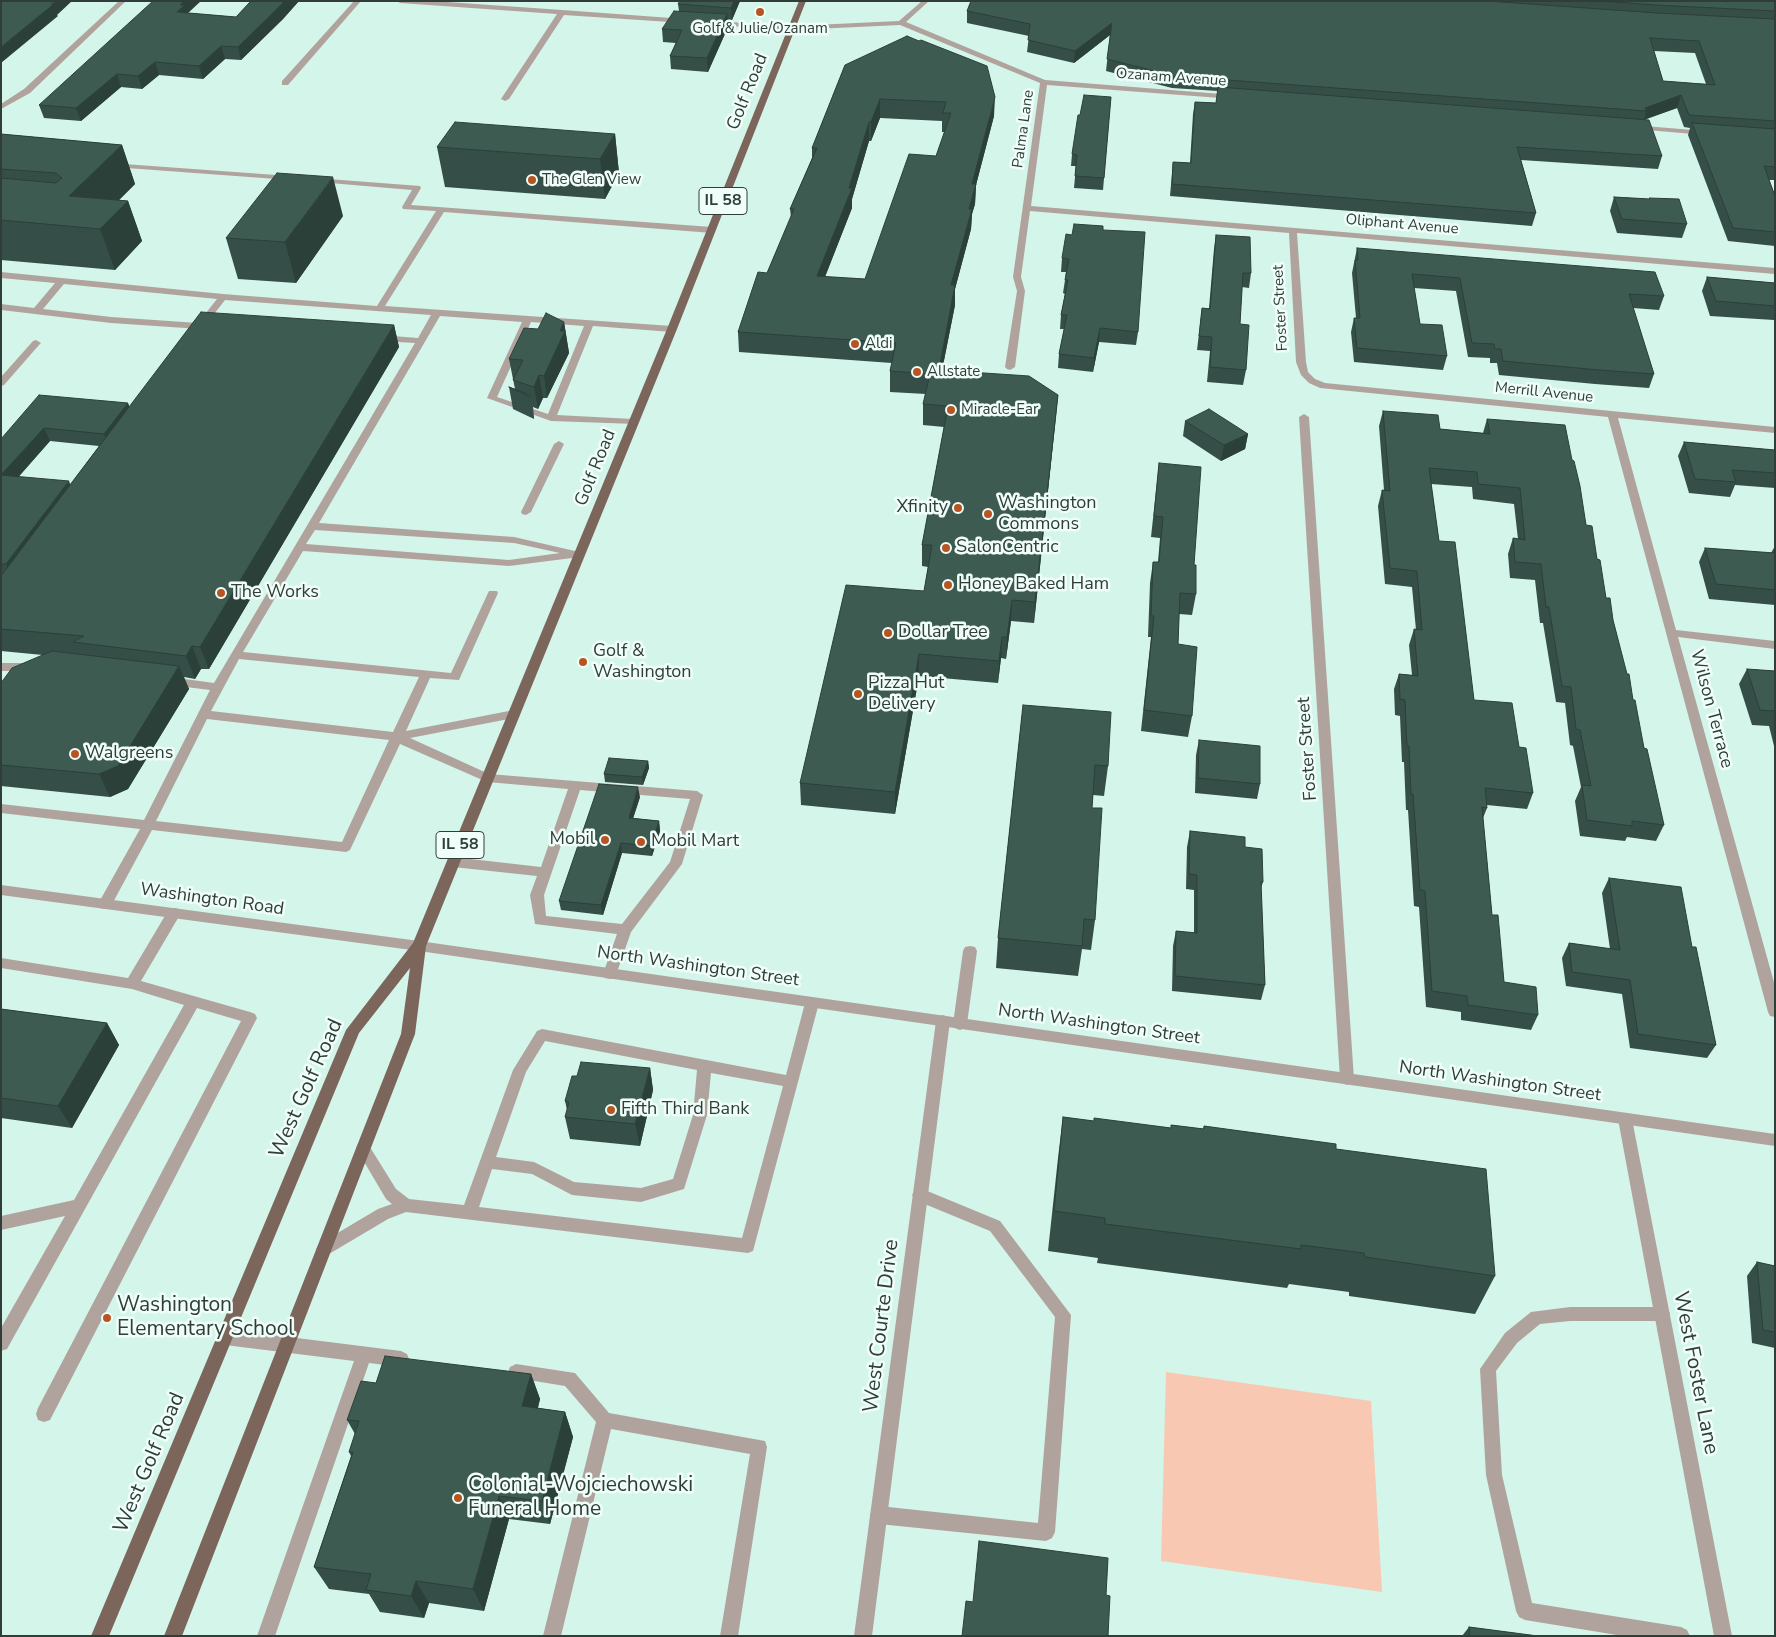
<!DOCTYPE html>
<style>
body{margin:0}
#map{position:relative;width:1776px;height:1637px;overflow:hidden;background:#d4f5ea;font-family:"Nunito Sans",sans-serif}
canvas{display:block}
.frame{position:absolute;inset:0;border:2px solid #303d39;pointer-events:none}
</style>
<div id="map">
<canvas width="1776" height="1637"></canvas>
<div class="frame"></div>
</div>
<script>
const g = document.querySelector('canvas').getContext('2d');
g.lineJoin = 'round';
function fillPath(path, color) { g.fillStyle = color; g.fill(path, 'evenodd'); }
const poly = rows => new Path2D(rows.map(r => 'M' + r).join(''));
function trace(path, color, width, dash) { g.strokeStyle = color; g.lineWidth = width; g.lineCap = dash ? 'butt' : 'round'; g.setLineDash(dash || []); g.stroke(path); }
function drawText(font, color, halo, rows, align = 'center') {
  g.font = font + ' "Nunito Sans",sans-serif'; g.lineWidth = 5; g.setLineDash([]); g.textBaseline = 'middle'; g.strokeStyle = halo; g.fillStyle = color; for (const [text, x, y, turn = 0] of rows) {
    g.save(); g.translate(x, y); g.rotate((+turn || 0) * Math.PI / 180); g.textAlign = isNaN(turn) ? turn : align; if (halo) g.strokeText(text, 0, 0); g.fillText(text, 0, 0); g.restore();
  }
}
const green = poly([
 [1166,1372,1371,1401,1382,1592,1161,1561]
]);
const service = poly([
 [110,163,290,176,294,178,290,180,113,167,110,167,110,163],
 [315,178,420,186,421,188,411,205,712,227,716,230,712,233,444,212,385,306,672,326,677,329,672,332,593,326,557,415,633,419,636,420,636,424,551,421,487,398,522,322,440,316,319,523,514,537,575,551,580,551,585,554,580,557,509,566,303,551,243,652,451,673,488,593,489,591,497,591,498,593,459,680,430,678,406,731,514,710,520,714,514,718,410,738,489,774,697,791,703,795,682,864,631,932,615,978,610,979,605,978,603,974,617,934,535,924,530,895,537,876,453,867,448,865,447,862,448,859,453,857,541,867,568,789,487,782,400,744,350,850,346,852,152,830,110,908,105,909,100,908,98,904,140,829,1,813,1,804,144,820,210,690,170,685,164,681,170,677,214,683,415,343,380,341,375,338,380,335,418,338,431,315,225,300,204,327,200,329,111,323,1,310,1,304,34,308,55,283,1,278,1,272,223,294,377,306,436,211,403,209,402,207,412,190,318,182,315,182,315,178],
 [64,284,217,299,198,323,111,317,43,309,64,284],
 [531,322,584,326,548,414,497,397,531,322],
 [315,530,514,543,560,553,509,560,306,544,315,530],
 [239,659,419,677,393,732,211,711,239,659],
 [207,719,389,740,342,842,156,821,207,719],
 [580,790,690,799,670,862,622,924,546,916,544,895,580,790],
 [559,441,564,444,531,512,526,515,522,514,521,512,554,444,559,441],
 [1,663,31,663,37,667,31,671,1,671,1,663],
 [174,908,179,909,181,913,141,981,250,1012,255,1014,257,1018,50,1420,44,1422,38,1420,36,1414,38,1408,241,1021,197,1008,7,1349,1,1351,1,1328,65,1216,1,1230,1,1216,74,1200,184,1005,132,989,1,968,1,958,128,978,169,909,174,908],
 [970,946,975,947,977,951,967,1024,965,1028,960,1030,955,1028,953,1024,963,951,965,947,970,946],
 [812,997,817,999,819,1003,753,1251,748,1253,406,1212,388,1219,329,1254,324,1256,319,1254,316,1249,319,1244,378,1209,392,1204,386,1199,356,1148,358,1144,363,1142,368,1144,396,1189,409,1199,464,1205,513,1070,537,1031,542,1029,786,1075,805,1003,807,999,812,997],
 [545,1041,697,1070,693,1115,673,1179,641,1188,574,1182,534,1162,496,1157,526,1072,545,1041],
 [711,1073,783,1086,742,1238,479,1207,492,1169,532,1174,572,1195,641,1202,684,1189,707,1115,711,1073],
 [920,1188,1000,1221,1071,1315,1055,1532,1052,1538,1046,1541,879,1524,873,1521,870,1515,873,1509,879,1506,1038,1523,1055,1317,990,1231,915,1200,912,1195,915,1190,920,1188],
 [1570,1307,1662,1307,1668,1309,1670,1314,1668,1319,1662,1321,1570,1321,1540,1324,1517,1343,1496,1371,1502,1475,1532,1603,1681,1627,1687,1630,1690,1636,1623,1636,1525,1620,1519,1617,1516,1611,1486,1475,1480,1369,1505,1333,1531,1312,1570,1307],
 [225,1329,401,1351,407,1354,409,1359,407,1364,401,1367,369,1363,275,1636,257,1636,354,1361,225,1345,219,1342,217,1337,219,1332,225,1329],
 [516,1364,575,1373,609,1413,765,1441,767,1447,738,1636,720,1636,750,1454,611,1429,561,1636,543,1636,596,1422,565,1386,510,1377,508,1372,510,1367,516,1364]
]);
const minor = poly([
 [119,1,126,1,30,93,1,109,1,104,24,89,119,1],
 [354,1,361,1,288,85,282,85,282,81,354,1],
 [397,1,433,1,562,10,685,19,689,21,685,23,564,15,509,99,505,101,501,99,557,14,400,3,397,1],
 [922,1,929,1,906,22,1045,80,1234,95,1238,97,1234,99,1047,85,1031,206,1775,268,1775,274,1297,233,1306,362,1308,372,1315,379,1325,383,1775,427,1775,433,1618,418,1676,630,1775,641,1775,649,1678,637,1775,986,1775,1017,1770,1016,1768,1012,1608,417,1320,388,1309,383,1301,375,1296,362,1289,233,1030,211,1021,277,1025,291,1015,367,1010,370,1007,369,1005,367,1017,291,1013,277,1040,83,900,25,793,30,712,25,708,23,712,21,793,26,899,21,922,1],
 [1632,125,1705,131,1709,133,1705,135,1635,129,1632,129,1632,125],
 [36,340,41,343,39,345,4,385,1,386,1,377,33,341,36,340],
 [1304,414,1309,417,1354,1079,1352,1083,1347,1085,1342,1083,1340,1079,1299,417,1304,414],
 [1,885,419,941,424,942,426,946,424,950,419,951,1,895,1,885],
 [943,1015,948,1017,950,1021,872,1636,854,1636,936,1021,938,1017,943,1015],
 [1625,1113,1630,1115,1632,1119,1732,1636,1714,1636,1618,1119,1620,1115,1625,1113]
]);
const tertiary = poly([
 [419,941,1775,1134,1775,1146,419,951,414,950,412,946,414,942,419,941]
]);
const primary = poly([
 [799,1,806,1,677,329,426,946,415,1034,182,1636,164,1636,401,1034,410,968,359,1033,109,1636,91,1636,346,1030,413,943,667,329,799,1]
]);
const wall = poly([
 [251,1,299,1,283,19,241,60,225,59,203,79,159,75,142,89,121,87,81,121,44,118,39,105,188,13,236,17],
 [680,1,740,1,732,20,728,20,728,27,708,72,671,69,670,56,676,43,663,42,662,29,679,11,678,4],
 [971,1,1775,1,1775,180,1769,180,1775,196,1775,246,1728,241,1688,135,1690,128,1684,127,1677,108,1645,119,1662,156,1658,169,1521,160,1536,213,1532,226,1170,196,1173,162,1190,163,1193,114,1195,102,1216,103,1218,91,1172,88,1106,71,1110,35,1074,63,1027,52,1029,36,967,23,967,11],
 [1654,51,1695,53,1706,84,1663,81],
 [845,65,994,116,976,185,975,204,972,214,971,229,955,289,955,305,942,370,1058,395,1034,623,1011,621,1006,659,1001,658,998,683,919,676,895,814,801,805,800,783,924,591,928,567,922,566,922,545,944,427,923,425,923,404,926,394,890,392,890,371,892,363,739,352,738,332,767,273,791,217,790,209,812,158,812,148],
 [880,118,942,121,942,132,945,132,936,156,865,279,825,277,852,208,852,199,869,141,871,141],
 [1111,97,1103,190,1074,188,1076,166,1071,166,1072,154,1080,115],
 [1,134,122,145,135,184,119,200,128,201,142,241,115,270,1,260],
 [615,134,619,173,605,199,445,187,437,147],
 [1614,197,1649,199,1649,198,1687,224,1682,238,1617,233,1610,211],
 [343,216,296,283,238,279,226,238],
 [1103,230,1138,332,1136,345,1099,342,1093,372,1058,368,1059,354,1064,329,1060,329,1061,315,1065,294,1063,293,1065,280,1066,272,1061,272,1062,258,1072,235],
 [1216,235,1251,273,1249,288,1242,287,1240,324,1246,370,1243,385,1207,382,1210,351,1197,350,1202,308,1209,308,1214,249],
 [1357,248,1664,296,1659,310,1633,308,1654,374,1649,388,1595,384,1499,375,1497,363,1490,363,1490,358,1468,357,1456,291,1414,288,1420,324,1447,356,1443,370,1354,362,1351,332,1354,318,1356,318,1352,273],
 [1707,277,1775,283,1775,324,1774,320,1710,316,1702,291],
 [564,322,569,353,547,398,543,398,538,409,533,407,534,417,534,419,513,409,509,387,515,389,509,359,538,329],
 [394,325,399,347,209,669,201,669,195,679,184,677,189,689,128,789,110,797,1,786,1,683,43,655,1,651,1,439,128,403,129,407],
 [50,441,99,446,70,485,18,477],
 [1383,411,1440,429,1483,433,1487,419,1572,460,1586,525,1597,559,1606,598,1613,620,1633,700,1644,748,1664,825,1656,841,1627,837,1625,841,1580,836,1575,801,1581,787,1573,746,1570,745,1565,703,1556,702,1543,623,1540,623,1535,580,1510,578,1508,554,1513,538,1518,539,1514,504,1473,499,1472,487,1431,484,1439,541,1474,700,1519,747,1533,793,1527,809,1487,805,1487,808,1483,818,1492,915,1504,982,1538,1015,1531,1030,1461,1020,1461,1012,1426,1007,1419,907,1414,906,1408,810,1406,810,1404,762,1402,762,1400,716,1395,715,1394,689,1399,674,1412,675,1409,645,1414,629,1416,630,1412,587,1385,584,1378,506,1382,490,1384,490,1379,426],
 [1185,421,1248,434,1245,449,1221,461,1183,436],
 [1684,442,1775,450,1775,488,1735,485,1730,497,1689,493,1678,456],
 [1159,463,1194,565,1196,594,1192,615,1179,614,1178,644,1192,716,1188,737,1141,731,1151,637,1148,637,1150,583,1153,562,1158,562,1160,538,1151,537],
 [1775,546,1775,605,1709,599,1699,562,1705,548,1771,553],
 [1747,669,1775,671,1775,750,1769,726,1752,725,1739,684],
 [1023,705,1108,766,1104,796,1093,795,1092,808,1095,920,1091,950,1082,949,1078,976,996,968,998,938],
 [1199,740,1260,784,1257,799,1195,793,1196,755],
 [648,761,649,768,643,785,605,782,604,774],
 [640,797,633,818,659,821,660,831,652,856,622,853,603,915,561,910,559,901],
 [1190,831,1245,847,1263,882,1261,888,1265,985,1261,1000,1172,991,1173,946,1176,931,1194,933,1194,890,1186,889,1187,847],
 [1609,878,1692,947,1716,1045,1707,1058,1630,1048,1622,994,1566,986,1562,958,1569,943,1610,949,1602,893],
 [1,1009,107,1023,119,1045,72,1128,1,1118],
 [650,1068,653,1090,640,1146,570,1139,565,1117,567,1110,565,1101,577,1076],
 [1063,1117,1093,1121,1171,1128,1171,1125,1203,1129,1204,1126,1336,1149,1495,1276,1475,1314,1349,1296,1349,1292,1289,1284,1287,1288,1097,1263,1098,1258,1048,1251,1058,1158],
 [1757,1262,1775,1266,1775,1348,1752,1343,1747,1276],
 [531,1374,540,1399,538,1408,565,1412,573,1437,550,1524,509,1519,484,1611,429,1603,424,1618,380,1612,369,1594,329,1589,314,1567,351,1456,349,1452,355,1434,347,1420,376,1383],
 [1469,1627,1538,1636,1462,1636]
]);
const shadedWall = poly([
 [55,1,72,1,57,15,58,16,1,63,1,47],
 [184,1,201,1,187,14,177,12,180,5],
 [285,1,299,1,283,19,241,60,238,47],
 [734,1,740,1,732,20,731,8],
 [727,14,728,27,708,72,707,58],
 [1112,23,1110,35,1074,63,1075,51],
 [221,46,225,59,203,79,199,66],
 [155,62,159,75,142,89,138,76],
 [117,74,121,87,81,121,76,108],
 [1681,95,1677,108,1644,120,1646,111,1645,108],
 [995,97,994,116,976,185,975,204,972,214,971,229,955,289,955,305,938,391,939,370,951,285,969,209,972,184],
 [880,99,880,118,871,141,871,122],
 [869,122,869,141,852,199,852,208,817,297,817,276,849,188],
 [615,134,619,173,605,199,600,159],
 [122,145,135,184,91,228,69,196],
 [333,177,343,216,296,283,285,242],
 [128,201,142,241,115,270,100,229],
 [564,322,569,353,547,398,544,376,560,331],
 [394,325,399,347,209,669,200,647],
 [1100,328,1099,342,1093,372,1094,358],
 [539,375,543,398,538,409,534,387],
 [1058,395,1056,416,1034,623,1035,602],
 [128,403,133,416,110,447,104,434],
 [44,428,50,441,8,489,1,475],
 [1248,434,1245,449,1221,461,1224,445],
 [69,481,74,495,12,578,6,564],
 [1012,600,1011,621,1006,659,1007,637],
 [1002,637,1001,658,998,683,999,661],
 [192,646,201,669,195,679,186,656],
 [919,654,919,676,895,814,895,792],
 [179,666,189,689,128,789,110,797,99,774],
 [648,761,649,768,643,785,642,777],
 [638,787,640,797,630,828,629,818],
 [659,821,660,831,652,856,651,846],
 [621,843,622,853,603,915,601,905],
 [107,1023,119,1045,72,1128,58,1106],
 [650,1068,653,1090,640,1146,635,1124],
 [531,1374,540,1399,531,1431,522,1406],
 [565,1412,573,1437,550,1524,542,1501],
 [499,1496,509,1519,484,1611,473,1589],
 [416,1581,429,1603,424,1618,411,1596]
]);
const building = poly([
 [1,1,55,1,51,4,54,4,1,47,1,1],
 [153,1,184,1,180,5,185,5,177,12,236,17,251,1,285,1,238,47,221,46,199,66,155,62,138,76,117,74,76,108,39,105,153,1],
 [680,1,734,1,731,8,678,4,680,1],
 [971,1,1487,1,1657,13,1775,19,1775,121,1689,115,1681,95,1645,108,1646,111,1174,76,1107,59,1112,23,1075,51,1028,40,1030,24,967,11,971,1],
 [1650,38,1699,41,1715,85,1663,81,1650,38],
 [1600,1,1775,1,1775,11,1657,5,1600,1],
 [674,11,727,14,707,58,670,56,682,30,662,29,674,11],
 [907,36,919,41,921,40,987,66,995,97,972,184,976,184,969,209,972,209,951,285,955,285,939,370,1029,376,1058,395,1035,602,1012,600,1007,637,1002,637,999,661,919,654,895,792,800,783,846,585,924,591,932,545,922,545,948,406,923,404,930,374,890,371,896,343,738,332,758,272,767,273,794,209,790,209,817,148,812,148,845,65,907,36],
 [880,99,946,102,943,113,951,113,936,156,909,154,865,279,817,276,852,188,849,188,869,122,871,122,880,99],
 [1218,87,1649,120,1662,156,1517,147,1536,213,1172,184,1173,162,1191,163,1195,102,1216,103,1218,87],
 [1084,95,1111,97,1104,178,1075,176,1077,155,1072,154,1078,115,1080,115,1084,95],
 [455,122,615,134,600,159,437,147,455,122],
 [1692,123,1775,129,1775,167,1764,166,1775,196,1775,232,1733,228,1692,123],
 [1,134,122,145,69,196,128,201,100,229,1,220,1,178,56,183,62,178,56,173,1,169,1,134],
 [277,173,333,177,285,242,226,238,277,173],
 [1614,197,1650,199,1649,198,1679,199,1687,224,1622,219,1614,197],
 [1074,224,1103,226,1103,230,1145,232,1138,332,1100,328,1094,358,1059,354,1067,315,1061,315,1068,280,1065,280,1069,259,1062,258,1066,234,1072,235,1074,224],
 [1216,235,1250,237,1251,273,1243,273,1240,324,1249,325,1246,370,1210,367,1212,337,1199,336,1202,308,1210,309,1216,235],
 [1357,248,1655,272,1664,296,1629,294,1654,374,1599,370,1503,361,1501,349,1495,349,1494,344,1472,343,1460,278,1412,274,1420,324,1442,325,1447,356,1357,348,1354,318,1360,318,1355,260,1358,260,1357,248],
 [1707,277,1775,283,1775,306,1716,301,1707,277],
 [201,312,394,325,200,647,192,646,186,656,73,642,84,636,1,629,1,576,201,312],
 [546,313,564,322,560,331,565,331,544,376,539,375,534,387,513,380,523,360,509,359,524,328,538,329,546,313],
 [509,387,530,395,530,397,509,387],
 [39,395,128,403,104,434,44,428,1,475,69,481,6,564,1,564,1,439,39,395],
 [1209,409,1248,434,1224,445,1185,421,1209,409],
 [1383,411,1438,415,1440,429,1490,434,1487,419,1565,425,1572,460,1574,461,1580,486,1586,525,1592,526,1597,559,1600,560,1606,598,1610,598,1613,620,1627,674,1629,674,1633,700,1635,700,1644,748,1647,749,1664,825,1632,821,1632,826,1587,820,1582,785,1591,786,1580,730,1576,729,1571,687,1562,686,1549,607,1546,607,1541,564,1515,562,1513,538,1525,540,1520,488,1478,484,1477,472,1429,468,1439,541,1455,542,1474,700,1512,703,1519,747,1526,748,1533,793,1485,788,1487,808,1482,807,1492,915,1498,915,1504,982,1536,987,1538,1015,1468,1005,1467,996,1432,991,1425,891,1420,890,1413,794,1411,794,1409,746,1407,746,1405,700,1400,699,1399,674,1418,676,1414,629,1422,630,1417,571,1390,568,1382,490,1390,491,1383,411],
 [1684,442,1775,450,1775,473,1732,470,1736,482,1695,479,1684,442],
 [1159,463,1201,467,1194,565,1196,565,1196,594,1180,593,1178,644,1197,647,1192,716,1144,710,1154,616,1151,616,1153,562,1159,562,1163,517,1154,516,1159,463],
 [1705,548,1775,553,1775,590,1716,584,1705,548],
 [52,651,179,666,118,766,99,774,1,765,1,683,12,668,52,651],
 [1747,669,1775,671,1775,711,1760,710,1747,669],
 [1023,705,1111,712,1108,766,1095,765,1092,808,1102,808,1095,920,1084,919,1082,946,998,938,1023,705],
 [1199,740,1260,746,1260,784,1198,778,1199,740],
 [609,758,648,761,642,777,604,774,609,758],
 [599,784,638,787,629,818,659,821,651,846,621,843,601,905,559,901,599,784],
 [1190,831,1245,837,1245,847,1262,849,1263,882,1261,882,1265,985,1175,976,1176,931,1197,933,1197,875,1189,874,1190,831],
 [1609,878,1681,887,1692,947,1696,947,1716,1045,1638,1034,1630,980,1572,972,1569,943,1620,950,1609,878],
 [1,1009,107,1023,58,1106,1,1098,1,1009],
 [581,1062,650,1068,635,1124,565,1117,569,1102,565,1101,572,1076,577,1076,581,1062],
 [1063,1117,1094,1121,1094,1118,1171,1128,1171,1125,1204,1129,1204,1126,1336,1144,1336,1149,1486,1169,1495,1276,1365,1257,1364,1253,1301,1245,1301,1249,1105,1224,1105,1218,1054,1211,1063,1117],
 [1757,1262,1775,1266,1775,1332,1763,1330,1757,1262],
 [385,1356,531,1374,522,1406,565,1412,542,1501,499,1496,473,1589,416,1581,411,1596,366,1590,371,1574,314,1567,353,1452,349,1452,359,1421,347,1420,361,1381,376,1383,385,1356],
 [979,1541,1108,1558,1106,1595,1110,1596,1108,1636,962,1636,966,1601,973,1602,979,1541],
 [1469,1627,1538,1636,1470,1636,1469,1627]
]);
const markers = [
 [760,12,5,"#b85422"],
 [532,180,5,"#b85422"],
 [855,344,5,"#b85422"],
 [917,372,5,"#b85422"],
 [951,410,5,"#b85422"],
 [958,508,5,"#b85422"],
 [988,514,5,"#b85422"],
 [946,548,5,"#b85422"],
 [948,585,5,"#b85422"],
 [221,593,5,"#b85422"],
 [888,633,5,"#b85422"],
 [583,662,5,"#b85422"],
 [858,694,5,"#b85422"],
 [75,754,5,"#b85422"],
 [605,840,5,"#b85422"],
 [641,842,5,"#b85422"],
 [611,1110,5,"#b85422"],
 [107,1318,5,"#b85422"],
 [458,1498,5,"#b85422"]
];
const farPoinames = [
 ["Golf & Julie/Ozanam",760,29,"center"],
 ["The Glen View",542,180],
 ["Aldi",865,344],
 ["Allstate",927,372],
 ["Miracle-Ear",961,410]
];
const farStreetnames = [
 ["Ozanam Avenue",1171,78,4],
 ["Palma Lane",1024,129,-82],
 ["Oliphant Avenue",1402,225,5],
 ["Foster Street",1281,308,-93],
 ["Merrill Avenue",1544,393,6]
];
const shields = [
 [723,201,48],
 [460,845,48]
];
const shieldNames = [
 ["IL 58",723,201],
 ["IL 58",460,845]
];
const streetNames = [
 ["Golf Road",748,92,-68],
 ["Golf Road",596,468,-68],
 ["Wilson Terrace",1711,709,75],
 ["Foster Street",1308,749,-94],
 ["Washington Road",212,900,8],
 ["North Washington Street",698,967,8],
 ["North Washington Street",1099,1025,8],
 ["North Washington Street",1500,1082,8]
];
const poiNames = [
 ["Washington",998,504],
 ["Commons",998,525],
 ["Xfinity",948,508,"right"],
 ["SalonCentric",956,548],
 ["Honey Baked Ham",958,585],
 ["The Works",231,593],
 ["Dollar Tree",898,633],
 ["Golf &",593,652],
 ["Washington",593,673],
 ["Pizza Hut",868,684],
 ["Delivery",868,705],
 ["Walgreens",85,754],
 ["Mobil",595,840,"right"],
 ["Mobil Mart",651,842],
 ["Fifth Third Bank",621,1110]
];
const nearStreetnames = [
 ["West Golf Road",307,1089,-66],
 ["West Courte Drive",882,1326,-83],
 ["West Foster Lane",1695,1373,79],
 ["West Golf Road",150,1463,-67]
];
const nearPoinames = [
 ["Washington",117,1306],
 ["Elementary School",117,1330],
 ["Colonial-Wojciechowski",468,1486],
 ["Funeral Home",468,1510]
];
fillPath(green, '#f9c8b2');
fillPath(service, '#b0a39d');
fillPath(minor, '#b0a39d');
fillPath(tertiary, '#b0a39d');
fillPath(primary, '#7c665c');
fillPath(wall, '#354e47');
fillPath(shadedWall, '#2b4039');
fillPath(building, '#3e5b52');
trace(building, '#2b4039', 1);
for (const [x, y, r, color] of markers) { const dot = new Path2D(); dot.arc(x, y, r, 0, 2 * Math.PI); g.fillStyle = color; g.fill(dot); trace(dot, '#f0fef9', 2); }
drawText('15px', '#303d39', '#f0fef9', farPoinames, 'left');
drawText('15px', '#303d39', '#f0fef9', farStreetnames);
for (const [x, y, w] of shields) { const box = new Path2D(); box.roundRect(x - w / 2, y - 13.5, w, 27, 4); g.fillStyle = '#f0fef9'; g.fill(box); trace(box, '#303d39', 1); }
drawText('bold 16px', '#303d39', null, shieldNames);
drawText('18px', '#303d39', '#f0fef9', streetNames);
drawText('18px', '#303d39', '#f0fef9', poiNames, 'left');
drawText('21px', '#303d39', '#f0fef9', nearStreetnames);
drawText('21px', '#303d39', '#f0fef9', nearPoinames, 'left');
</script>
